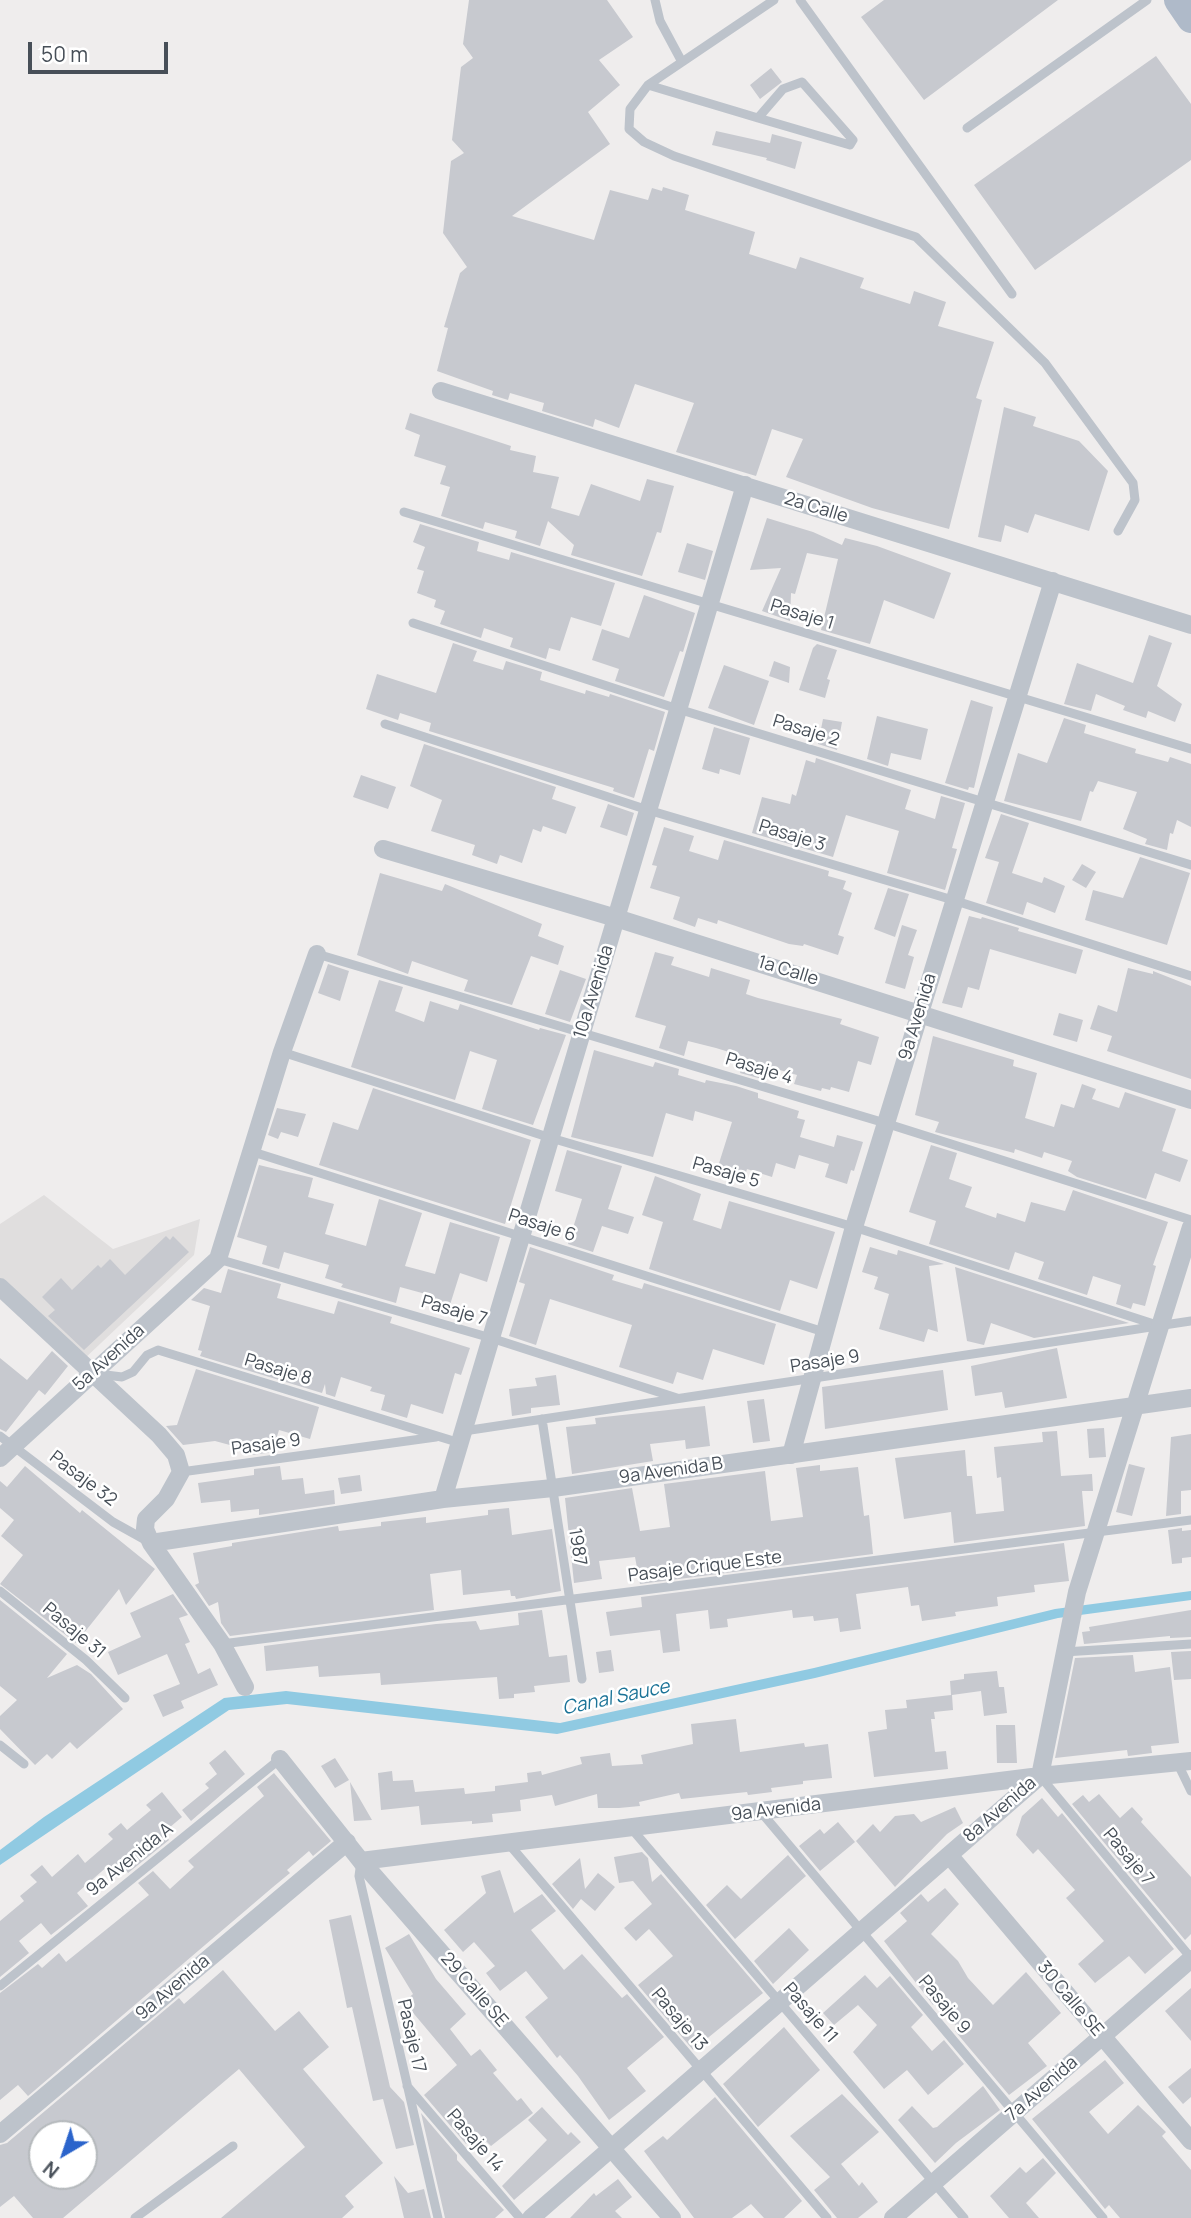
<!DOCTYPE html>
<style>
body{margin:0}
#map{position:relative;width:1191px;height:2218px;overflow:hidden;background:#efeded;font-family:Manrope,sans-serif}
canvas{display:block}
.north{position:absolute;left:28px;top:2120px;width:70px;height:70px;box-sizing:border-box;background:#fff;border:2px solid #b5b9bc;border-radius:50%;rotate:219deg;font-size:19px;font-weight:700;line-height:28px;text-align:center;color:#474f58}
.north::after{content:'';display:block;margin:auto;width:24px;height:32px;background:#2b64cb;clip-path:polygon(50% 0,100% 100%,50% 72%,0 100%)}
.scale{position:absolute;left:28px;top:42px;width:140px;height:32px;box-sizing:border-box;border:4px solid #474f58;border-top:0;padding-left:9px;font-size:21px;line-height:24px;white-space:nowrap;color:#474f58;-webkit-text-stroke:5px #fff;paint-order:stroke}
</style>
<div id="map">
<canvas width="1191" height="2218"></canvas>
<div class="north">N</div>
<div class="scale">50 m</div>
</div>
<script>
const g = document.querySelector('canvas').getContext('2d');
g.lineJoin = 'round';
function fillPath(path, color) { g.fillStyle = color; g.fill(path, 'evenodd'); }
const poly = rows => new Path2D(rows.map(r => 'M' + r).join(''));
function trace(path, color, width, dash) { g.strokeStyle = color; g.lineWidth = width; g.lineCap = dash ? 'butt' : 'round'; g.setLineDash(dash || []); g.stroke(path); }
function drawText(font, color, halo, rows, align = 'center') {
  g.font = font + ' Manrope,sans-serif'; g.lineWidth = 5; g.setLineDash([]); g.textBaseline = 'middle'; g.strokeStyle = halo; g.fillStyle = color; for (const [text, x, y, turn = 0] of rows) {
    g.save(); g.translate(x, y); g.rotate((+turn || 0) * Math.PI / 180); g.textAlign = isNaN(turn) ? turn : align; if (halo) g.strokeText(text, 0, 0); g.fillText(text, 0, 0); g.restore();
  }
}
const education = poly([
 [44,1195,113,1249,200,1219,194,1255,82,1361,0,1281,0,1224]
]);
const water = poly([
 [1191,1591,1191,1600,1058,1618,815,1678,557,1734,287,1704,229,1710,0,1865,0,1850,44,1817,224,1698,286,1691,560,1723,814,1668,1055,1609]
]);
const building = poly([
 [469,0,607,0,633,37,599,60,620,85,588,112,610,144,512,216,594,240,610,190,648,200,652,188,662,191,663,187,689,195,685,210,755,232,749,254,796,269,800,257,864,278,860,288,910,304,914,291,946,302,938,326,994,342,976,398,982,400,949,529,872,508,786,477,803,439,772,429,756,476,676,452,694,403,635,384,619,428,595,419,593,427,542,411,544,403,510,393,508,400,492,395,493,391,437,371,448,328,444,327,460,273,467,267,443,233,451,161,464,153,452,140,461,67,473,58,463,44],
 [884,0,1058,0,924,100,861,17],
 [1156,56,1191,104,1191,160,1035,270,974,185],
 [771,68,782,82,760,99,750,85],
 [716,131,770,143,772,134,802,142,795,169,766,160,767,158,712,145],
 [1004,407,1036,417,1033,426,1079,441,1108,471,1089,531,1035,514,1028,533,1005,525,1001,542,978,537],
 [410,413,511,446,510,450,536,456,533,472,559,477,551,508,579,516,591,484,640,501,647,479,674,486,661,533,657,532,642,576,571,555,574,545,548,521,540,546,515,538,517,531,485,522,483,529,441,516,450,487,440,484,446,466,414,456,420,435,405,429],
 [767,518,813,532,842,545,845,538,877,546,951,573,934,619,884,600,870,644,821,630,838,559,807,553,795,594,791,593,790,621,762,611,781,568,750,570],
 [420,524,479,542,477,551,509,560,511,552,615,583,601,626,571,617,560,651,549,648,546,659,510,647,513,638,484,628,481,638,440,624,445,611,434,607,436,600,417,593,424,571,417,569,425,547,413,542],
 [687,543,713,551,705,580,678,572],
 [644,595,695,613,683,652,680,651,664,697,615,681,619,669,592,660,602,629,629,638],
 [1149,635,1172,643,1157,686,1182,704,1175,722,1148,711,1146,718,1123,710,1125,706,1096,694,1091,711,1064,704,1077,663,1133,683],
 [453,643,477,651,473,661,503,670,506,661,542,672,540,680,556,685,585,694,586,690,609,697,610,694,665,712,654,751,649,749,634,798,613,791,614,788,429,731,431,723,400,713,398,720,366,709,377,674,436,693],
 [817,644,837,650,827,679,830,680,825,698,799,690,813,648],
 [774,661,790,667,789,683,769,676],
 [724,665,769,681,754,725,708,708],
 [971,700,993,707,974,788,969,787,968,790,945,783],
 [877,716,928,729,921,760,891,753,888,766,867,759],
 [1064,718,1086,725,1084,733,1136,749,1135,753,1168,762,1170,757,1191,764,1191,827,1177,820,1173,834,1170,833,1167,850,1145,844,1147,839,1123,829,1137,792,1098,781,1093,792,1090,791,1081,821,1004,801,1018,753,1047,763],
 [823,719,842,722,837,750,818,744],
 [714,727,750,738,740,775,720,769,719,774,702,769],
 [424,744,556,787,552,799,576,807,566,834,543,826,541,832,533,829,522,863,500,855,497,864,472,855,475,845,431,831,442,800,410,786],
 [816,758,911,790,905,809,935,819,941,796,965,803,952,848,957,849,945,890,887,873,899,831,846,815,833,857,752,833,762,797,790,804,792,794,796,796,806,760,815,763],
 [361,775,396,787,388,809,353,797],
 [608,804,634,813,627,836,600,827],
 [1001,814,1029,823,1012,873,1042,883,1044,877,1065,886,1055,913,1027,902,1023,915,986,903,999,862,985,858],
 [664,827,694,836,689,851,718,860,724,840,829,871,828,876,846,881,843,889,852,893,838,935,844,937,838,955,804,944,803,946,789,944,718,920,717,924,698,918,695,927,673,919,680,897,650,888,657,866,652,865],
 [1140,857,1190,873,1167,945,1085,920,1093,890,1123,898],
 [1082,864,1096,872,1086,888,1072,880],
 [380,873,442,891,445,884,542,924,538,936,564,946,558,965,531,956,512,1005,464,991,468,980,412,961,408,974,357,955],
 [888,888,909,894,895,937,874,929],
 [969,916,981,919,982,917,1019,928,1018,931,1083,950,1076,974,990,949,979,990,968,987,962,1008,942,1003],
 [902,925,917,930,908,955,914,957,905,989,885,983],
 [655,952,674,957,671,965,709,977,711,968,750,980,746,994,758,998,842,1019,840,1024,879,1037,871,1065,858,1061,849,1092,831,1087,830,1090,822,1088,821,1091,794,1084,797,1075,766,1066,762,1079,740,1073,745,1057,716,1048,688,1041,684,1056,659,1048,666,1026,635,1017],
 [328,964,349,971,340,1001,318,993],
 [1128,968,1153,974,1153,971,1191,986,1191,1079,1107,1051,1112,1036,1090,1029,1098,1005,1117,1012],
 [560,970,586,979,570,1022,545,1014],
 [379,980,403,987,395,1011,424,1022,430,1001,458,1010,460,1004,539,1030,540,1028,566,1035,533,1125,482,1109,497,1060,470,1051,455,1100,351,1067],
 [1059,1013,1083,1020,1077,1042,1053,1035],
 [933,1036,1014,1060,1013,1066,1037,1073,1025,1118,1054,1127,1061,1104,1074,1108,1082,1084,1096,1089,1092,1099,1119,1108,1125,1092,1176,1109,1162,1151,1188,1160,1180,1182,1155,1173,1146,1199,1077,1177,1068,1171,1072,1161,1044,1152,1042,1158,1015,1149,1014,1153,935,1132,939,1122,915,1115],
 [594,1050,653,1067,655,1062,679,1069,678,1075,705,1083,706,1080,736,1086,758,1093,758,1098,799,1111,797,1118,805,1120,800,1137,834,1147,837,1135,863,1142,854,1171,851,1170,847,1184,825,1177,829,1164,799,1155,795,1169,776,1163,772,1177,747,1169,742,1185,715,1176,732,1122,695,1111,693,1121,666,1113,653,1157,571,1137],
 [373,1088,531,1140,505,1224,319,1165,333,1122,358,1130],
 [277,1108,306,1114,298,1137,281,1132,278,1139,268,1135],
 [931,1145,957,1153,949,1179,972,1187,965,1207,996,1218,997,1213,1025,1222,1031,1202,1065,1211,1073,1190,1168,1222,1153,1265,1156,1266,1145,1306,1133,1303,1131,1309,1116,1304,1121,1285,1093,1276,1087,1295,1038,1279,1044,1262,1015,1252,1009,1270,929,1244,936,1221,909,1212],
 [567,1150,622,1166,608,1209,634,1217,628,1234,602,1226,593,1252,568,1244,582,1199,555,1191],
 [259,1165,313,1178,308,1197,334,1204,325,1234,366,1246,379,1199,422,1213,405,1266,435,1274,450,1222,500,1237,487,1282,460,1273,449,1308,431,1302,433,1296,400,1287,396,1303,341,1287,343,1284,325,1278,329,1265,284,1252,279,1269,262,1264,267,1246,237,1237],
 [655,1176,701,1194,693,1220,721,1229,729,1201,835,1232,817,1289,790,1280,780,1311,649,1269,663,1222,642,1215],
 [166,1236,170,1240,173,1236,189,1252,84,1350,48,1316,55,1310,42,1297,61,1278,72,1290,98,1265,101,1268,110,1259,125,1275],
 [530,1247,614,1275,612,1280,642,1289,644,1283,776,1324,764,1365,713,1349,703,1380,677,1372,673,1384,619,1367,632,1325,550,1299,536,1345,509,1336,525,1284,519,1282],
 [870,1247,897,1255,898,1250,944,1264,929,1266,938,1332,928,1329,924,1342,879,1329,889,1294,874,1289,878,1277,862,1272],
 [955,1267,1129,1323,1034,1338,991,1323,984,1345,967,1341],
 [228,1269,281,1284,277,1298,334,1314,338,1301,392,1317,390,1323,470,1348,461,1375,455,1373,443,1414,411,1404,407,1418,381,1410,385,1395,370,1391,372,1387,341,1377,335,1397,326,1394,325,1384,322,1393,200,1356,202,1351,198,1350,210,1306,191,1300,204,1288,221,1293],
 [1057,1348,1067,1398,1005,1408,1002,1392,975,1396,971,1366],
 [52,1351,68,1366,45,1395,39,1390,6,1432,0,1429,0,1358,27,1380],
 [196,1369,319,1407,310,1439,279,1430,272,1452,252,1455,252,1451,215,1441,183,1445,166,1426,177,1425],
 [943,1370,948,1410,825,1429,822,1387],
 [556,1375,560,1405,531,1408,531,1413,512,1416,509,1389,537,1386,535,1378],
 [764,1399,770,1441,753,1443,747,1401],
 [705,1406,710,1446,686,1449,685,1440,650,1444,653,1461,572,1474,566,1427,596,1424,595,1418],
 [1104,1428,1106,1457,1089,1458,1087,1429],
 [1057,1431,1061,1476,1092,1474,1093,1491,1082,1491,1085,1526,954,1543,951,1512,904,1519,895,1458,965,1450,967,1476,972,1476,976,1514,1004,1511,1001,1477,997,1478,994,1447,1043,1442,1042,1432],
 [1191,1434,1191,1490,1181,1491,1181,1514,1166,1516,1171,1437],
 [1129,1464,1145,1468,1132,1516,1116,1512],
 [820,1465,820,1471,858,1467,864,1516,869,1515,873,1554,640,1584,635,1557,599,1561,602,1579,574,1583,565,1498,632,1488,640,1531,670,1527,664,1484,765,1471,771,1521,803,1517,796,1468],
 [25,1466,80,1513,82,1510,155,1569,126,1605,119,1589,76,1643,0,1584,23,1555,1,1536,14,1520,0,1508,0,1481,7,1487],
 [280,1466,282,1480,303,1478,305,1494,334,1490,335,1504,259,1515,259,1509,231,1512,230,1500,201,1503,198,1483,254,1475,254,1469],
 [360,1475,362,1491,341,1494,338,1478],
 [509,1508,512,1535,552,1529,561,1591,516,1599,515,1596,511,1596,510,1590,463,1595,461,1570,430,1574,434,1610,230,1636,221,1623,218,1602,209,1606,195,1585,199,1583,193,1553,232,1546,232,1543,338,1526,339,1531,381,1526,381,1522,426,1517,426,1523,488,1515,488,1510],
 [1182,1528,1182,1531,1191,1530,1191,1557,1182,1558,1182,1563,1172,1564,1168,1530],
 [1064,1543,1069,1581,1034,1585,1035,1592,997,1597,998,1606,955,1612,956,1616,922,1621,919,1605,911,1606,908,1587,856,1594,861,1629,840,1632,838,1618,814,1621,813,1616,793,1618,792,1610,727,1619,728,1627,710,1629,708,1610,676,1614,680,1651,663,1653,660,1630,610,1636,606,1612,642,1607,641,1597],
 [173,1594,188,1615,179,1618,190,1642,185,1644,198,1674,210,1668,218,1685,181,1701,184,1708,163,1717,153,1695,180,1684,167,1654,118,1675,108,1652,141,1637,130,1613],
 [0,1600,67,1654,47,1678,77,1665,91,1674,123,1709,77,1749,70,1742,52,1759,47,1754,35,1765,0,1729,0,1716,17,1700,0,1686],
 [542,1610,549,1657,567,1655,570,1682,534,1686,535,1692,514,1694,514,1698,499,1699,497,1677,381,1685,380,1673,319,1677,318,1666,266,1671,264,1646,436,1624,476,1621,480,1630,519,1625,518,1613],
 [1191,1610,1191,1637,1170,1638,1170,1636,1084,1644,1082,1632,1090,1631,1089,1627],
 [611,1650,614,1671,599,1673,596,1652],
 [1191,1651,1191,1679,1174,1680,1171,1652],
 [1133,1655,1135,1672,1170,1667,1179,1743,1151,1746,1152,1753,1128,1756,1127,1750,1055,1758,1075,1658],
 [997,1671,999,1687,1004,1687,1007,1713,984,1716,981,1691,952,1695,953,1710,934,1712,935,1719,931,1719,935,1752,946,1751,948,1769,874,1777,868,1732,887,1729,885,1710,907,1708,906,1700,951,1695,950,1681,964,1679,964,1674],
 [736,1719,740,1752,804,1743,805,1747,828,1744,832,1778,803,1781,803,1784,771,1788,772,1792,748,1795,747,1792,681,1799,679,1793,639,1802,640,1806,619,1808,598,1808,597,1794,555,1806,552,1795,520,1800,521,1811,492,1814,493,1822,472,1824,472,1821,421,1825,419,1806,381,1810,378,1773,392,1771,393,1781,413,1780,415,1792,464,1788,465,1794,495,1791,495,1786,528,1782,527,1773,541,1771,542,1775,582,1764,580,1757,610,1753,612,1766,643,1764,641,1755,693,1744,691,1724],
 [996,1725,1015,1725,1017,1763,997,1763],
 [225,1750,245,1774,191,1821,182,1810,209,1788,205,1784,217,1774,209,1763],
 [335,1758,349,1780,335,1788,321,1766],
 [274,1773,331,1841,313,1856,309,1851,287,1870,290,1873,273,1887,28,2096,18,2085,0,2100,0,1993,38,1964,42,1968,59,1953,66,1962,149,1895,138,1883,153,1871,170,1889,194,1867,188,1861,264,1796,257,1787],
 [350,1782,372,1820,354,1821],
 [162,1792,182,1817,163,1833,169,1840,128,1873,125,1869,118,1875,109,1865,77,1893,88,1906,51,1935,41,1923,19,1941,29,1953,0,1977,0,1921,24,1901,20,1896,37,1882,30,1875,42,1865,52,1877,78,1854,85,1863,113,1839,108,1834,121,1823,127,1830,151,1810,146,1805],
 [1099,1794,1120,1818,1132,1807,1143,1819,1141,1822,1191,1877,1191,1934,1185,1940,1072,1804,1083,1795,1089,1802],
 [1042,1798,1058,1817,1062,1813,1174,1949,1145,1974,1129,1956,1095,1983,1078,1964,1104,1941,1066,1898,1075,1890,1038,1849,1033,1854,1016,1835,1022,1816],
 [955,1807,963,1823,947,1834,895,1887,856,1841,873,1824,880,1832,895,1816,914,1814,921,1822],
 [838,1822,855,1842,820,1871,799,1846,820,1829,824,1834],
 [642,1852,648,1858,652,1882,661,1874,763,1993,693,2050,638,1985,673,1956,649,1929,636,1941,624,1928,652,1904,633,1881,619,1883,614,1857],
 [788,1855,806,1876,735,1939,706,1905,727,1885,741,1899],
 [580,1858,585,1889,598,1873,615,1887,595,1911,581,1899,573,1909,552,1884],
 [500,1870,514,1913,542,1894,556,1911,531,1930,564,1970,582,1954,622,1998,627,1994,664,2037,627,2068,646,2091,609,2120,578,2076,560,2055,557,2058,525,2017,548,1998,526,1971,500,1991,486,1973,495,1966,474,1942,463,1952,444,1930,486,1893,481,1876],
 [945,1888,959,1904,931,1934,958,1961,968,1978,993,2005,1026,1972,1061,2013,1028,2043,1047,2066,1009,2095,955,2031,958,2028,935,2003,933,2005,884,1941,907,1921,900,1913,921,1894,928,1902],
 [351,1915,390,2087,404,2102,414,2145,396,2149,383,2099,373,2101,352,2007,347,2008,329,1920],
 [789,1928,809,1950,773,1984,754,1961],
 [409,1934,436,1979,466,2014,450,2029,471,2056,480,2049,497,2070,493,2073,517,2101,521,2098,533,2113,491,2146,477,2132,466,2144,424,2095,457,2065,404,2002,413,1994,385,1948],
 [223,1970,275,2031,299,2011,329,2047,303,2069,383,2163,345,2196,354,2207,342,2218,221,2218,305,2147,239,2069,63,2218,33,2218,14,2196,0,2207,0,2145,7,2143,179,1998,184,2004],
 [42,2134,84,2134,84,2176,42,2176],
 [865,1975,877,1988,890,1976,923,2015,911,2027,932,2051,944,2040,964,2064,928,2095,907,2070,884,2089,853,2052,877,2025,858,2005,834,2025,823,2013],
 [1191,1988,1191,2041,1165,2011],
 [784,2027,820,2070,758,2127,723,2084],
 [1105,2060,1124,2083,1089,2112,1108,2134,1138,2105,1166,2132,1162,2136,1191,2170,1191,2218,1120,2218,1109,2205,1105,2209,1032,2119],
 [1191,2068,1191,2097,1183,2104,1168,2087],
 [983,2086,1000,2110,956,2143,935,2163,898,2120,912,2106,933,2128,937,2127],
 [842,2094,879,2132,841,2164,859,2186,862,2182,878,2202,858,2218,837,2218,814,2190,830,2177,790,2136],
 [715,2097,802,2201,784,2218,764,2218,751,2204,732,2218,694,2218,644,2151,663,2136,667,2140],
 [542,2107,568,2135,571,2132,581,2142,514,2200,502,2186,547,2140,528,2120],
 [421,2113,457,2155,457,2160,504,2210,495,2218,445,2218],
 [1043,2158,1056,2173,1026,2203,1039,2218,1009,2218,990,2196,1020,2167,1026,2173],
 [394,2176,408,2193,424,2189,431,2218,404,2218],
 [618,2179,632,2197,615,2211,622,2218,570,2218,594,2193,596,2196]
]);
const lane = poly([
 [655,0,660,21,682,62],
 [774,0,648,85,630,109,629,129,644,142,674,156,916,237,1045,363,1133,483,1135,500,1118,531],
 [800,0,1012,294],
 [648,85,758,118,850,145,853,140,802,82,783,89,758,118],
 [967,128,1147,0],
 [404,512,1191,749],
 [413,623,678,709,1191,865],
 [385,724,648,810,953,900,1191,976],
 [317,954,885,1123,1191,1220],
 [282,1052,551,1138,854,1227,1160,1326],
 [250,1151,824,1332],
 [218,1259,491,1338,677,1398],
 [98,1374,122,1377,133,1372,147,1355,158,1350,460,1443],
 [542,1419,582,1679],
 [464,1431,1191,1321],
 [0,1436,113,1522,149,1542],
 [181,1472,436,1437],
 [0,1591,86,1660,125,1698],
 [222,1644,1191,1520],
 [1064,1652,1191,1644],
 [0,1745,24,1764],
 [1177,1762,1191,1791],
 [1040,1776,1191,1958],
 [761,1812,1103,2218],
 [631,1828,964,2218],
 [508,1843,827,2218],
 [361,1861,359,1876,438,2218],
 [0,1986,280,1759],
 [407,2086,520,2218],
 [135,2218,233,2146]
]);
const street = poly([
 [441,391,1191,625],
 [383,849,616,918,1191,1100],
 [0,1287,159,1435,176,1455,181,1472,166,1499,146,1519,145,1529,151,1543,222,1644,245,1687],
 [791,1455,854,1227,1053,581],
 [0,1458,218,1259,282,1052,317,954],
 [443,1499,745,485],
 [151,1543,443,1499,553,1488,1191,1398],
 [280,1759,361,1861,672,2218],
 [949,1855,1191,2141],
 [361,1861,1040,1776,1191,1761],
 [0,2134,347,1842],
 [531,2218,1040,1776,1077,1592,1191,1227],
 [893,2218,1191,1959]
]);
const primary = poly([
 [1178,0,1191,19]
]);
const streetNames = [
 ["2a Calle",816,508,17],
 ["Pasaje 1",802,615,17],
 ["Pasaje 2",806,731,17],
 ["Pasaje 3",792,836,17],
 ["1a Calle",788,971,17],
 ["10a Avenida",594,992,-73],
 ["9a Avenida",918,1017,-73],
 ["Pasaje 4",759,1069,17],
 ["Pasaje 5",726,1173,16],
 ["Pasaje 6",542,1226,18],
 ["Pasaje 7",454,1311,16],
 ["5a Avenida",109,1358,-42],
 ["Pasaje 9",825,1362,-9],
 ["Pasaje 8",278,1370,17],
 ["Pasaje 9",266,1445,-8],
 ["9a Avenida B",671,1471,-8],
 ["Pasaje 32",83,1479,37],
 ["1987",577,1547,81],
 ["Pasaje Crique Este",705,1567,-7],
 ["Pasaje 31",74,1631,40],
 ["9a Avenida",776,1810,-7],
 ["8a Avenida",1000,1810,-41],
 ["Pasaje 7",1128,1857,50],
 ["9a Avenida A",130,1860,-39],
 ["9a Avenida",173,1988,-40],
 ["29 Calle SE",474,1990,49],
 ["30 Calle SE",1070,1999,50],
 ["Pasaje 9",944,2005,50],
 ["Pasaje 11",810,2013,49],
 ["Pasaje 13",679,2020,50],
 ["Pasaje 17",411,2036,77],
 ["7a Avenida",1042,2089,-41],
 ["Pasaje 14",475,2141,49]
];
const waterNames = [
 ["Canal Sauce",616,1698,-12]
];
fillPath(education, '#e0dede');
fillPath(water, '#90cae2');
fillPath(building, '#c7c9cf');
trace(lane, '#bdc3cb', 9);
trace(street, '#bdc3cb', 18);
trace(primary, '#afbac9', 28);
drawText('18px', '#474f58', '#fff', streetNames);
drawText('italic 19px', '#1b7397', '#fff', waterNames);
</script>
